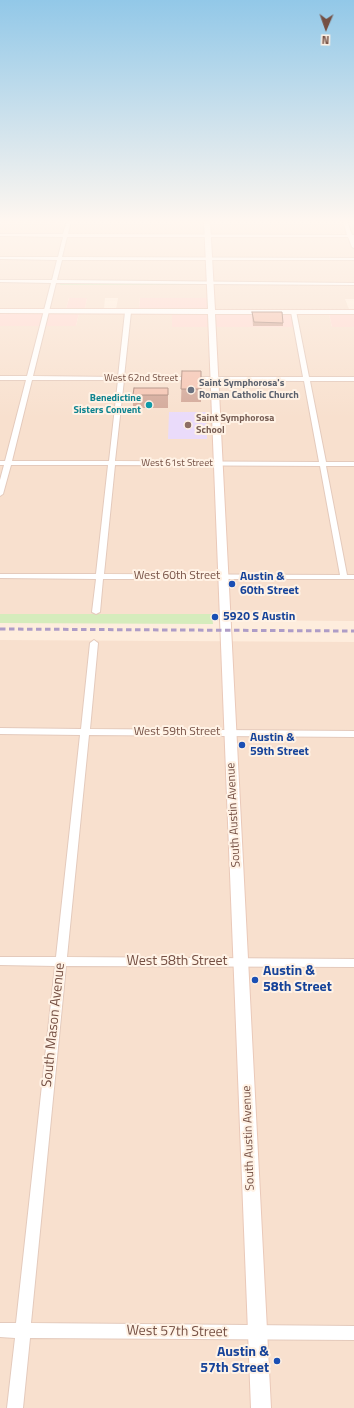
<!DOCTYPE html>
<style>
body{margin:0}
#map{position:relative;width:354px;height:1408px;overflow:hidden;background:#feeddd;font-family:"Titillium Web",sans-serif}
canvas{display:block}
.north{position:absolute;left:306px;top:8px;width:40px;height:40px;-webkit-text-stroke:3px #fff2e5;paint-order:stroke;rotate:182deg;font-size:11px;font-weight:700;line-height:16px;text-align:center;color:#755044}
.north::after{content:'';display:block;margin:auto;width:14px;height:18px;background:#755044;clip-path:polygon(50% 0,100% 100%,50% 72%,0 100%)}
</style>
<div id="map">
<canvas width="354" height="1408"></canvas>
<div class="north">N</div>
</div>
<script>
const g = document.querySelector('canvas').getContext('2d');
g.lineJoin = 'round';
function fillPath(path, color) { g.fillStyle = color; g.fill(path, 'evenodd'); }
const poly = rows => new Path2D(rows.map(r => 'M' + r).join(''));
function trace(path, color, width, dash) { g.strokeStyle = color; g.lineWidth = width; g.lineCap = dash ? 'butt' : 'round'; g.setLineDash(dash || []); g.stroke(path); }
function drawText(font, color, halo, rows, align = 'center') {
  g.font = font + ' "Titillium Web",sans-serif'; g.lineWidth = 4; g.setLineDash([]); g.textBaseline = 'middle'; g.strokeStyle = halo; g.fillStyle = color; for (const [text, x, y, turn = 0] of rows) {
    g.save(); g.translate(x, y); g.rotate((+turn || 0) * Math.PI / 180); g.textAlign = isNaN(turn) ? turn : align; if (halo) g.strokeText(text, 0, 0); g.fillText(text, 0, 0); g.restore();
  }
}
const residential = poly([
 [174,221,208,221,208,225,349,225,348,221,354,221,354,299,345,299,349,309,212,309,140,298,139,309,116,309,118,298,105,298,104,309,85,309,87,298,69,298,66,309,0,309,0,224,173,225],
 [79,313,172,314,172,326,293,314,329,314,332,327,354,327,354,621,226,620,226,614,0,614,0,326,76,326],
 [0,640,354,642,354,1408,0,1408]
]);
const commercial = poly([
 [0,221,66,221,65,225,0,224],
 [69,298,87,298,85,309,66,309],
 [140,298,212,298,212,309,139,309],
 [0,313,79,313,76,326,0,326],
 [172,314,293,314,295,327,172,327],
 [329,314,354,314,354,327,332,327]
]);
const industrial = poly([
 [72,221,174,221,174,225,71,225],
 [212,221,342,221,343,225,212,225]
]);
const education = poly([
 [169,412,206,412,207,439,168,439]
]);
const green = poly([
 [61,283,202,283,202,285,60,285],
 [0,614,212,614,213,624,0,623]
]);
const street = poly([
 [67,221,71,221,68,234,347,235,343,221,347,221,352,235,354,235,354,248,352,247,348,237,67,237,62,257,354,258,354,260,62,260,57,280,354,283,354,285,56,283,33,376,118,377,125,312,128,310,131,312,124,377,303,377,291,312,296,311,309,377,354,377,354,381,310,381,326,462,354,462,354,466,326,466,347,575,354,575,354,579,103,579,100,612,96,614,92,612,96,579,0,578,0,574,96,574,108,465,11,465,3,494,0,496,0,480,4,465,0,465,0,461,5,461,26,380,0,380,0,376,27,376,51,283,0,282,0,280,52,280,57,260,0,259,0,257,58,257,63,237,0,236,0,234,63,234,67,221],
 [32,380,118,380,109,461,12,461,32,380],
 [124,380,304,381,319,462,115,461,124,380],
 [115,465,320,466,340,575,104,574,115,465],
 [94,640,98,643,90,729,354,731,354,737,89,735,67,957,354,959,354,967,66,966,31,1323,354,1326,354,1340,30,1338,23,1408,7,1408,15,1338,0,1337,0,1323,16,1323,55,966,0,965,0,957,56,957,80,735,0,734,0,728,81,729,90,643,94,640]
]);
const secondary = poly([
 [204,221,210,221,215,310,354,310,354,314,215,314,271,1408,251,1408,208,314,0,313,0,309,208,309,204,221]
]);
const rail = poly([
 [0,629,354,631]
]);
const wall = poly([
 [252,312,283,323,283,326,253,326],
 [182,371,201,389,201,402,181,402],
 [168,388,168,408,133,408,133,395]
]);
const building = poly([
 [252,312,282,312,283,323,254,322,252,312],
 [182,371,201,371,201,389,181,389,182,371],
 [134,388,168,388,168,395,133,395,134,388]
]);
const markers = [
 [191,390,4,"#6b7280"],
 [149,405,4,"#0f9aa8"],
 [188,425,4,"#8d6e63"],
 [232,584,4,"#1a4fb4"],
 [215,617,4,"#1a4fb4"],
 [242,745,4,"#1a4fb4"],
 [255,980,4,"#1a4fb4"],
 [277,1361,4,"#1a4fb4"]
];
const farStreetnames = [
 ["West 62nd Street",141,379],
 ["West 61st Street",177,464]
];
const farWorshipnames = [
 ["Saint Symphorosa's",199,384],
 ["Roman Catholic Church",199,396]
];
const farCulturenames = [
 ["Benedictine",141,399],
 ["Sisters Convent",141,411]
];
const farEducationnames = [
 ["Saint Symphorosa",196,419],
 ["School",196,431]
];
const streetNames = [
 ["West 60th Street",177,576],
 ["West 59th Street",177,732],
 ["South Austin Avenue",234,815,-93],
 ["South Austin Avenue",249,1138,-92]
];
const transitNames = [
 ["Austin &",240,577],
 ["60th Street",240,591],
 ["5920 S Austin",223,617],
 ["Austin &",250,738],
 ["59th Street",250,752]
];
const nearStreetnames = [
 ["West 58th Street",177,962],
 ["South Mason Avenue",54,1025,-84],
 ["West 57th Street",177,1332,1]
];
const nearTransitnames = [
 ["Austin &",263,972],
 ["58th Street",263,988],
 ["Austin &",269,1353,"right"],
 ["57th Street",269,1369,"right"]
];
fillPath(residential, '#f8e0ce');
fillPath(commercial, '#ffd8d0');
fillPath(industrial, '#ebe0da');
fillPath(education, '#eadbfa');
fillPath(green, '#d5ecbc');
trace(street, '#e4cabc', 2);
trace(secondary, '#eac9b9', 2);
fillPath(street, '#fff');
fillPath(secondary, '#fff');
trace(rail, '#ae9dc7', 3, [5.5, 3.5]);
fillPath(wall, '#d3a99a');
fillPath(building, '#f5c5b3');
trace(building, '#ac8a7d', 1);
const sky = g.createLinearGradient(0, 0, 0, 418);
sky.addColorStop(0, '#92c8e8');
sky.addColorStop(0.53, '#fff7f0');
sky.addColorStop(1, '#fff7f000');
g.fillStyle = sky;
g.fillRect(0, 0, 354, 418);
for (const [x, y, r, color] of markers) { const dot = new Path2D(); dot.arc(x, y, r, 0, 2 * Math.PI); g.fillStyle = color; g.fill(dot); trace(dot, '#fff2e5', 1.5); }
drawText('10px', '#755044', '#fff2e5', farStreetnames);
drawText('bold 10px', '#5b616d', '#fff2e5', farWorshipnames, 'left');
drawText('bold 10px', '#0d838f', '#fff2e5', farCulturenames, 'right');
drawText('bold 10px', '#785e54', '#fff2e5', farEducationnames, 'left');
drawText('12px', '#755044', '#fff2e5', streetNames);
drawText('bold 12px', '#164399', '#fff2e5', transitNames, 'left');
drawText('14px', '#755044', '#fff2e5', nearStreetnames);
drawText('bold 14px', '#164399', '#fff2e5', nearTransitnames, 'left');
</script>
